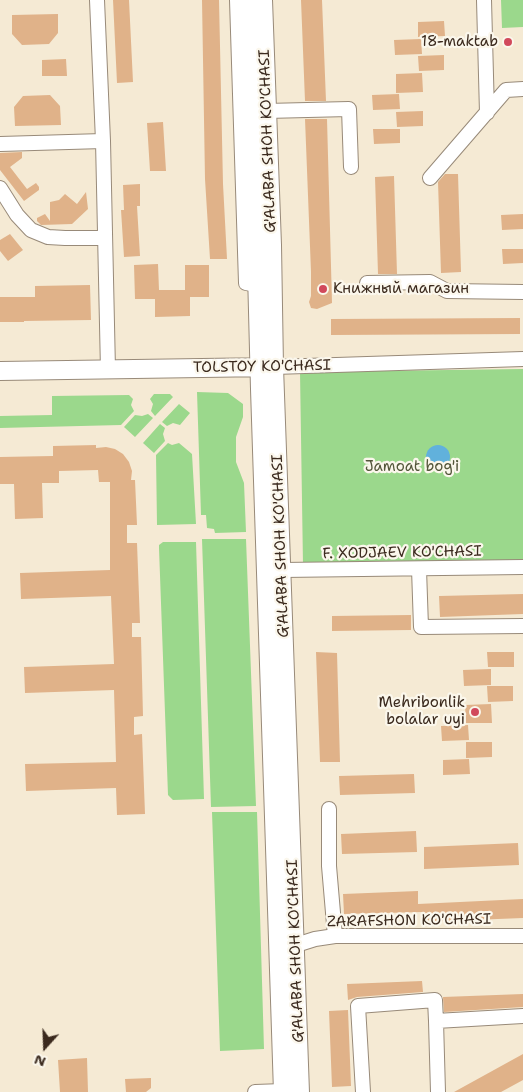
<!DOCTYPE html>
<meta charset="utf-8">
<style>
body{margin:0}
#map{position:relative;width:523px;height:1092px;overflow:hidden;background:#f5ead4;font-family:"Shantell Sans",sans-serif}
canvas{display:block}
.north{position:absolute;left:20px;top:1022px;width:50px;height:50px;-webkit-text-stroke:4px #fbf7ec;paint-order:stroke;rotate:200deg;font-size:14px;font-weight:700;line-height:20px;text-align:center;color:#3b2a1e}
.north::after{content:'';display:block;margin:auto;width:18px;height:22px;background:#3b2a1e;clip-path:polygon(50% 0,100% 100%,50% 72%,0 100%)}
</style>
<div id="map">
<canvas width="523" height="1092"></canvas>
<div class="north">N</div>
</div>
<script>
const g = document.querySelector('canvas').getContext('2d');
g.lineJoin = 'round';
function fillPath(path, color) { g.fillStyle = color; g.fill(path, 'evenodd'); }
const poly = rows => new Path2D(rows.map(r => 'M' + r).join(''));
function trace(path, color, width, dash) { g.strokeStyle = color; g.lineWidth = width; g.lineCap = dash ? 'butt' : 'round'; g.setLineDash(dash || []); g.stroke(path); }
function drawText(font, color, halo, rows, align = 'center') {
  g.font = font + ' "Shantell Sans",sans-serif'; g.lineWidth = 4.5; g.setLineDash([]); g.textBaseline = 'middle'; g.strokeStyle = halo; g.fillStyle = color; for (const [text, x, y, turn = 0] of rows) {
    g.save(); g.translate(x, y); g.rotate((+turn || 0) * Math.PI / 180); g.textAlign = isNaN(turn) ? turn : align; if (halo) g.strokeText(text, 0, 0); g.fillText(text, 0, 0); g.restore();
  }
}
const green = poly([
 [501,0,523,0,523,27,502,28],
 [523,369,523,562,303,565,300,372],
 [197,392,228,393,243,404,243,417,236,437,236,462,244,483,246,532,215,533,214,529,207,528,206,515,201,515],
 [154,394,170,394,173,397,155,416,151,411,153,404,150,399],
 [129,395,133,399,131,405,134,411,121,425,0,428,0,416,52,415,52,396],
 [179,404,190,413,180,425,173,423,167,426,162,422],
 [148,414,153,418,135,437,124,427,135,415,142,416],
 [160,424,165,428,163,434,165,441,154,453,143,443],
 [168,443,172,445,179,443,192,454,196,524,157,525,156,455],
 [202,539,246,539,256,806,211,807],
 [163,542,196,542,204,799,173,800,168,795,159,548,159,545],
 [212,812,257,812,264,1049,220,1051]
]);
const water = poly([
 '426 457a12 12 0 1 1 24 0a12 12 0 1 1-24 0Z'
]);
const building = poly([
 [113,0,129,0,133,82,117,83],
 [202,0,219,0,223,184,227,259,210,259,205,179],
 [301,0,322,0,326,101,305,101],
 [58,14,58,33,49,44,22,45,12,34,12,15],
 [444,21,445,36,418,37,418,22],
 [421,39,422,54,395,55,394,40],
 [444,55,444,70,419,71,418,56],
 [66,59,67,76,42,76,42,60],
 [422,73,423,92,396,93,396,74],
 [399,94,400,109,373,110,372,95],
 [50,95,60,106,61,125,15,126,14,107,23,96],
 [423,111,423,126,397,127,396,112],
 [305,119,327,119,332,303,317,309,311,308,309,302,311,296,311,272],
 [163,122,166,171,150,171,147,123],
 [373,129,400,129,400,143,374,144],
 [22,152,22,158,10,167,27,189,36,183,39,187,39,190,24,201,0,170,0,153],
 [445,174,458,174,461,272,441,273,438,182],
 [394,176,397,274,378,274,375,177],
 [140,184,140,206,137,206,140,256,124,257,121,210,124,210,123,185],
 [86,192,88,209,72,224,41,225,37,221,37,218,45,214,50,221,50,202,59,200,65,194,77,204],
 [523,214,523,229,502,230,501,215],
 [10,234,23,250,8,261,0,251,0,240],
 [502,249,523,249,523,263,503,264],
 [158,264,159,290,185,290,185,265,209,265,209,297,190,297,190,316,155,317,155,299,135,299,134,265],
 [90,285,91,320,24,321,24,322,0,322,0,297,35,297,35,286],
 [520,318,520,334,331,335,331,319],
 [96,445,96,448,106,447,115,449,123,454,129,462,132,471,131,480,135,480,137,525,127,525,127,543,137,543,140,623,132,623,132,637,141,637,143,716,134,717,134,735,142,734,145,814,117,815,116,788,26,791,25,764,116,762,114,690,25,693,24,667,114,664,111,596,21,599,20,573,110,570,110,482,99,482,98,470,59,471,59,483,42,483,43,518,15,519,14,484,0,484,0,457,53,456,53,446],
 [523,594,523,614,440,617,439,596],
 [411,615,411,630,332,631,332,616],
 [316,652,337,653,340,762,320,762],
 [487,652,514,652,514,667,488,667],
 [491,669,491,685,464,686,463,670],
 [487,686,513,686,513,701,488,702],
 [491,704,492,723,466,723,465,705],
 [468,725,469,740,442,741,441,726],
 [466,742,492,742,492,757,466,758],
 [469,759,470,774,443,775,443,760],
 [414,774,415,793,340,795,339,776],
 [416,831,417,852,342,854,341,834],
 [518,843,519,865,424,869,424,847],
 [418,891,418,904,523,899,523,918,422,922,422,912,344,914,343,894],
 [422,981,423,992,357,997,348,1000,347,984],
 [523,994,523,1007,444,1012,443,997],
 [348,1010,351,1086,332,1087,329,1011],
 [523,1054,523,1080,501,1092,454,1092],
 [87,1058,88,1092,60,1092,58,1060],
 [151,1078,151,1088,146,1092,126,1092,125,1079]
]);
const minor = poly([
 [97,0,103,141,108,370],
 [237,0,246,283,257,285],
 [484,0,487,113],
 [266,111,349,109,351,167],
 [0,144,103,141],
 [430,178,506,90,523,89],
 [0,188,17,215,31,230,48,237,65,238,105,238],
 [367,283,430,282,447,291,523,292],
 [274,367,523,359],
 [419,569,421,627,523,626],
 [282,570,523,567],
 [329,809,329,866,335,936],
 [296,945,315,939,335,936,523,936],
 [436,1021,438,1092],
 [255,1092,283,1091],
 [363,1092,358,1006,435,1000,436,1021,523,1016]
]);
const major = poly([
 [250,0,260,389,283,1092],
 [263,0,272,245,274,367,300,1092],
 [0,371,269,367]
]);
const markers = [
 [508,42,5,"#d1495b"],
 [323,289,5,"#d1495b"],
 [475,712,5,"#d1495b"]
];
const poiNames = [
 ["18-maktab",498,42],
 ["Книжный магазин",333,289,"left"],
 ["Mehribonlik",465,703],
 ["bolalar uyi",465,720]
];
const streetNames = [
 ["G'ALABA SHOH KO'CHASI",268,141,-92],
 ["TOLSTOY KO'CHASI",262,367,-1],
 ["G'ALABA SHOH KO'CHASI",281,546,-92],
 ["F. XODJAEV KO'CHASI",402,553,-1],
 ["ZARAFSHON KO'CHASI",409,921,-1],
 ["G'ALABA SHOH KO'CHASI",296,951,-92]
];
const parkNames = [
 ["Jamoat bog'i",412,467]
];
fillPath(green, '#9bd88c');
fillPath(water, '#61b1dc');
fillPath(building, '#e0b289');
trace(minor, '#988a79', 16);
trace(major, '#988a79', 20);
trace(minor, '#fff', 14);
trace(major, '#fff', 18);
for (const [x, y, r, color] of markers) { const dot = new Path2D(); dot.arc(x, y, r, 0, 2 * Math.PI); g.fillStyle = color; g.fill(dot); trace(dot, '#fbf7ec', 2); }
drawText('15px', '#3b2a1e', '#fbf7ec', poiNames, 'right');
drawText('15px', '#3b2a1e', '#fbf7ec', streetNames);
drawText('15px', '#53563a', '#fbf7ec', parkNames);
</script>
